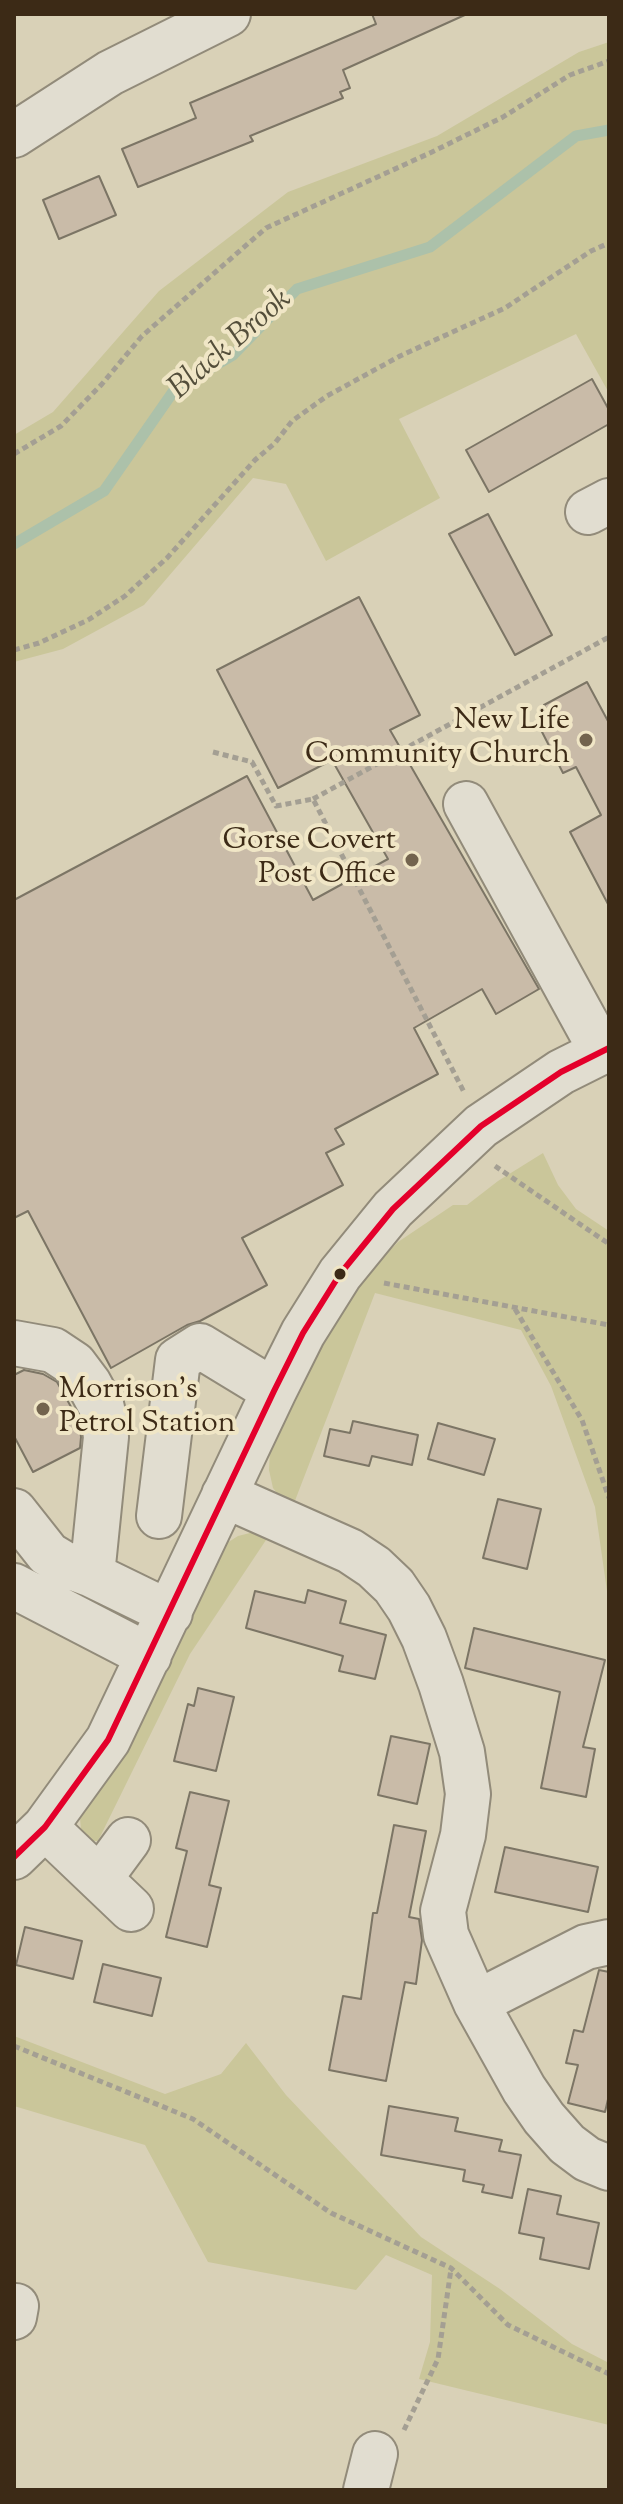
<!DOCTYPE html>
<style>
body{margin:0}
#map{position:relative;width:623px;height:2504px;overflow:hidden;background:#d9d1b7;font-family:"Sorts Mill Goudy",serif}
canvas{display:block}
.frame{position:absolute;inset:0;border:16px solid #3c2a16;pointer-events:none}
</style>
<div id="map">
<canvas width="623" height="2504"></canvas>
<div class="frame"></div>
</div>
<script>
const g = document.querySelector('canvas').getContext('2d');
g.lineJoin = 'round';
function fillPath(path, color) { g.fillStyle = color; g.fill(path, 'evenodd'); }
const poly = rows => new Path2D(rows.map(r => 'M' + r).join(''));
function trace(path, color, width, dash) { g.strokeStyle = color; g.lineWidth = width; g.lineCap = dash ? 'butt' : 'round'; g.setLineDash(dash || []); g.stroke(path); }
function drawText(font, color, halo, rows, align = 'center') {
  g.font = font + ' "Sorts Mill Goudy",serif'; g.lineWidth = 8; g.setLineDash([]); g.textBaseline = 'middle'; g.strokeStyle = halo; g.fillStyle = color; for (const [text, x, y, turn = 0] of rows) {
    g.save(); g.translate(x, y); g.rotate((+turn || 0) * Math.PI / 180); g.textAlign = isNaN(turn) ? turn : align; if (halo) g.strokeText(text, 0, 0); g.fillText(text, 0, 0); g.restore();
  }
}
const green = poly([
 [609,42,609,393,576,334,399,419,440,498,326,561,286,484,253,478,144,605,63,649,14,662,14,435,53,412,159,291,288,192,437,136,579,52],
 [543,1153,558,1185,576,1209,609,1231,609,1605,595,1507,551,1386,521,1330,375,1293,291,1511,273,1488,269,1470,270,1449,325,1337,367,1274,398,1242,453,1205,467,1205,498,1181],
 [254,1532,270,1534,190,1654,98,1841,82,1841,80,1818,107,1772,219,1548,238,1536],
 [14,2036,165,2094,221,2074,246,2043,286,2095,421,2237,500,2289,572,2344,609,2363,609,2425,419,2379,430,2342,432,2275,386,2255,356,2290,208,2262,145,2145,14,2106]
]);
const stream = poly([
 [14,544,104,491,175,389,233,355,297,289,430,247,576,136,609,130]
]);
const building = poly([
 [372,14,467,14,343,70,350,88,340,92,343,98,250,136,253,141,138,187,122,149,196,118,190,103,376,24,372,14],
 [99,176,116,215,59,239,43,200,99,176],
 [592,379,609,410,609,424,489,492,466,450,592,379],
 [488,514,552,635,515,655,449,534,488,514],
 [359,597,420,715,390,730,539,989,496,1014,482,989,414,1028,438,1074,335,1129,344,1144,326,1153,343,1185,242,1238,267,1285,200,1321,187,1325,111,1368,28,1211,14,1218,14,900,247,776,313,900,388,859,332,760,278,788,217,670,359,597],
 [587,682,609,723,609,906,570,832,601,815,576,767,563,773,540,728,553,722,544,705,587,682],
 [24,1370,43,1374,57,1382,79,1421,81,1437,80,1448,33,1472,14,1436,14,1375,24,1370],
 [353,1421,418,1435,412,1465,372,1456,369,1466,324,1456,330,1429,350,1433,353,1421],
 [438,1423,495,1439,484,1475,428,1459,438,1423],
 [498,1499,541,1509,527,1569,483,1558,498,1499],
 [308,1590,346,1601,340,1623,386,1635,375,1679,339,1671,343,1656,246,1628,255,1591,305,1603,308,1590],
 [474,1628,605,1660,583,1747,595,1749,586,1797,541,1788,560,1692,465,1668,474,1628],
 [198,1688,234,1697,216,1771,174,1761,188,1704,194,1706,198,1688],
 [391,1736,430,1744,417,1804,378,1795,391,1736],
 [190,1792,229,1801,209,1885,221,1888,207,1947,166,1937,187,1851,176,1848,190,1792],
 [394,1825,426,1831,409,1917,419,1919,422,1940,416,1984,405,1982,386,2081,329,2070,343,1996,361,1999,373,1913,377,1913,394,1825],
 [505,1847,598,1867,588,1912,495,1892,505,1847],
 [25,1927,82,1941,73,1979,16,1965,25,1927],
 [103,1964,161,1978,152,2016,94,2002,103,1964],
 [599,1970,609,1972,609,2095,605,2112,568,2103,578,2065,566,2063,574,2030,583,2032,599,1970],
 [389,2106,458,2118,455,2131,502,2140,499,2151,521,2155,512,2198,482,2192,484,2185,463,2181,465,2170,381,2155,389,2106],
 [528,2189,561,2196,557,2214,599,2223,589,2269,540,2259,544,2238,519,2233,528,2189]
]);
const path = poly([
 [14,454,61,426,102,384,142,336,266,228,432,152,503,117,570,75,609,61],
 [14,650,39,643,88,620,125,596,167,558,255,460,275,443,292,421,327,396,400,356,505,308,591,251,609,243],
 [213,752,252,762,276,806,313,799,465,1094],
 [313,799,609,637],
 [495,1166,609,1244],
 [384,1283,609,1325],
 [515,1309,582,1420,609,1498],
 [14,2046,193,2119,331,2213,451,2268,508,2325,609,2374],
 [404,2430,438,2359,451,2269]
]);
const minor = poly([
 [14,135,110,73,228,14],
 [588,512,609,501],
 [466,804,602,1052],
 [14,1343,53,1350,74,1364,89,1384,102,1408,106,1437,92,1575,170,1613],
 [224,1495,350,1551,374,1567,394,1586,409,1608,424,1638,441,1684,462,1752,468,1794,463,1835,443,1911,446,1935,476,2003,524,2089,544,2118,567,2144,587,2159,609,2168],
 [14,1511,48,1554,68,1566,92,1575],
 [159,1516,178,1360,200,1346,274,1391],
 [14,1586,149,1656],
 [45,1827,131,1909],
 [14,1857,45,1827,108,1740,274,1391,303,1333,340,1274,393,1209,481,1126,561,1072,609,1048],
 [100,1878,128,1840],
 [476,2003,586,1947,609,1942],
 [14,2317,16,2306],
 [366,2490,375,2454]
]);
const bus1 = poly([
 [14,1857,45,1827,108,1740,274,1391,303,1333,340,1274,393,1209,481,1126,561,1072,609,1048]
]);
const markers = [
 [586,740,8,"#73644e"],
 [412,860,8,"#73644e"],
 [340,1274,7,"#3c2a16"],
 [43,1409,8,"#73644e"]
];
const poiNames = [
 ["New Life",570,723],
 ["Community Church",570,757],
 ["Gorse Covert",396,843],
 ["Post Office",396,877],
 ["Morrison's",59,1392,"left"],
 ["Petrol Station",59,1426,"left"]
];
const waterNames = [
 ["Black Brook",232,346,-41]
];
fillPath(green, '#cac69a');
trace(stream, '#acc1aa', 11);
fillPath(building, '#c9bba8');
trace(building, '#7c7565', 2);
trace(minor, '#928b7a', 48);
trace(path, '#a49f93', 5, [6, 4]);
trace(minor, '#e1ddd0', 44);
trace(bus1, '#e4002b', 6);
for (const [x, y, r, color] of markers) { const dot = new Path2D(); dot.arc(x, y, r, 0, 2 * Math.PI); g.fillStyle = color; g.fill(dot); trace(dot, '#f0e6c6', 3); }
drawText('30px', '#3c2a16', '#f0e6c6', poiNames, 'right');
drawText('italic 32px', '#534e3a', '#f0e6c6', waterNames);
</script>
